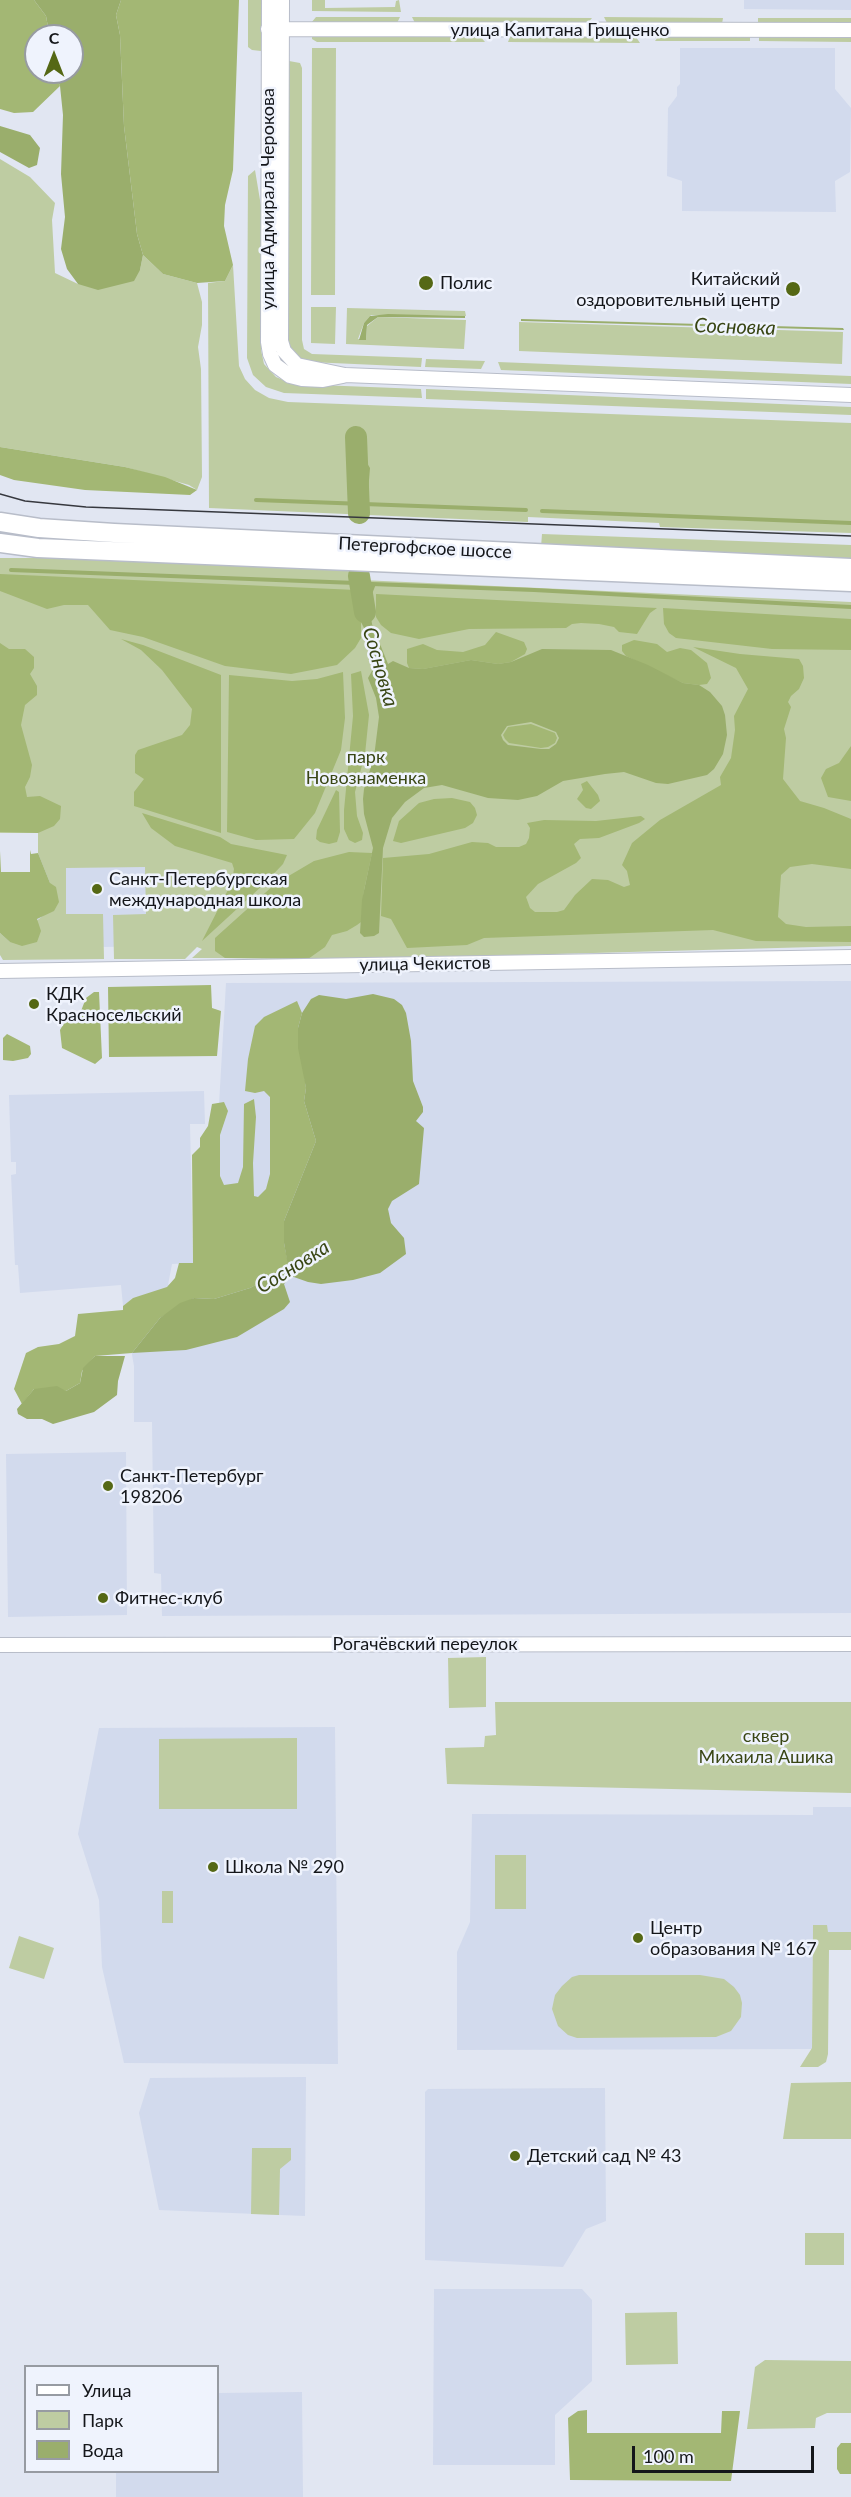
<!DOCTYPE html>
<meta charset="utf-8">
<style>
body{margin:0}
#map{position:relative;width:851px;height:2497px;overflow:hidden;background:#e1e6f2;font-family:Lato,sans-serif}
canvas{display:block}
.legend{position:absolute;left:24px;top:2365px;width:195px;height:108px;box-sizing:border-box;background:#eff3fd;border:2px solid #979ba2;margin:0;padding:8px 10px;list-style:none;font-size:18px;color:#14161a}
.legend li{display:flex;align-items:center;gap:12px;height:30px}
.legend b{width:30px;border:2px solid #979ba2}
.north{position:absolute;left:24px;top:24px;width:60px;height:60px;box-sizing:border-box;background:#eff3fd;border:2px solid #979ba2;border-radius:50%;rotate:0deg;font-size:16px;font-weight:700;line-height:24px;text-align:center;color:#14161a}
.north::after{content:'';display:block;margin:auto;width:21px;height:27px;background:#556815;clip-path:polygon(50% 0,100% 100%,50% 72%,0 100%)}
.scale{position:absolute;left:632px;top:2446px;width:182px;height:27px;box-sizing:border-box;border:3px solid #14161a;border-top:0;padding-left:8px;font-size:18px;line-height:21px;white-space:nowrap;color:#14161a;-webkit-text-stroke:4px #eff3fd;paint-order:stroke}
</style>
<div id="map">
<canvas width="851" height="2497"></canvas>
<ul class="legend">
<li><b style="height:8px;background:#fff"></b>Улица</li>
<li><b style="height:16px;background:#becca2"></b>Парк</li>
<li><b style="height:16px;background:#9aae6c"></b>Вода</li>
</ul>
<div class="north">С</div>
<div class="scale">100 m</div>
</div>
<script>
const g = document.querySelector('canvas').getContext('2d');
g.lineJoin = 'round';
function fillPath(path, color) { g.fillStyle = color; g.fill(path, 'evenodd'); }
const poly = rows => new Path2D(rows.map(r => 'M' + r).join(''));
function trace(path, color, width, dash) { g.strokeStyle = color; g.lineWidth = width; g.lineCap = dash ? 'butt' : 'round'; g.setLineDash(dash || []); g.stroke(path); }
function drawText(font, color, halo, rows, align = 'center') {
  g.font = font + ' Lato,sans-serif'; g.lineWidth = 5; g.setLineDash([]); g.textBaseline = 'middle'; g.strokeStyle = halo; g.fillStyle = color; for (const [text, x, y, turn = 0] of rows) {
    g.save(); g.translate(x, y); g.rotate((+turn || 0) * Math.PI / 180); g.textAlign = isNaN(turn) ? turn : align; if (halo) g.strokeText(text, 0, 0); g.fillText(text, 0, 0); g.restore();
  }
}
const built = poly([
 [744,0,851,0,851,10,744,9],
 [680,48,835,48,835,89,851,108,850,172,835,181,836,212,682,211,682,181,667,176,668,108,677,96,677,87,680,84],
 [194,852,195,946,1,948,0,874,31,873,31,854],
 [851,981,851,1613,162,1616,161,1574,154,1573,152,1422,134,1422,134,1366,124,1310,154,1293,133,1298,123,1306,121,1285,20,1293,18,1265,15,1265,11,1175,16,1174,16,1162,11,1162,9,1095,204,1091,205,1124,190,1124,193,1263,172,1264,168,1285,210,1261,226,983],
 [126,1452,127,1615,8,1617,6,1454],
 [335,1727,338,2064,124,2063,102,1967,99,1900,78,1834,99,1728],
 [813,1807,851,1807,851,1932,827,1932,813,1925,812,2049,457,2050,457,1952,470,1922,472,1814,813,1815],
 [306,2077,305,2216,159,2210,139,2113,150,2078],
 [605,2088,606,2221,586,2229,563,2267,425,2260,425,2092,428,2089],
 [434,2289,582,2289,592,2300,592,2381,555,2415,555,2465,433,2465],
 [302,2392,303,2497,116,2497,116,2472,218,2472,218,2393]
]);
const green = poly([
 [248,0,261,0,261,51,252,50,248,47],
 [312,0,325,0,325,8,395,7,396,1,399,0,401,12,312,11],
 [316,17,400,17,397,23,311,23],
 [412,17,592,18,588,23,415,23],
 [604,17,723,18,722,24,607,23],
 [758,18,851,18,851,24,758,24],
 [312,36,480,36,485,42,317,42,312,39],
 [510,37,636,37,640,43,508,42],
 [658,37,750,37,750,41,655,41],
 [759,37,851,37,851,42,759,41],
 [312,48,336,48,335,295,311,295],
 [289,61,300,63,302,68,302,340,304,349,312,354,422,358,421,367,310,362,296,357,289,346],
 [0,159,30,177,55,203,52,220,55,273,78,284,140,270,143,255,163,274,197,283,202,302,202,325,198,347,201,369,202,477,197,490,189,485,125,467,0,447],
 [255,170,261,206,261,350,264,364,276,377,293,384,421,389,422,398,284,393,266,387,253,375,247,358,248,176],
 [233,265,239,366,245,379,255,390,269,398,288,402,851,423,851,533,660,527,659,523,528,517,528,522,209,508,208,283,225,281],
 [311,307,336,307,335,344,311,343],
 [347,308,465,311,466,316,371,315,364,323,358,339,366,340,367,326,378,317,466,320,464,349,346,344],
 [519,322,843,332,842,364,519,351],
 [426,359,485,361,481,369,425,367],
 [498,362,851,376,851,384,501,370],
 [426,389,851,407,851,415,426,399],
 [542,534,851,545,851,560,541,547],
 [0,558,104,558,360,568,361,580,851,602,851,946,408,958,192,958,202,949,197,947,185,959,114,959,113,915,146,914,145,867,66,868,66,914,103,914,104,959,3,960,0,955,0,933,10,942,44,915,50,883,38,853,38,833,0,833],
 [486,1657,486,1707,449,1708,448,1658],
 [495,1702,851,1702,851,1793,447,1784,445,1748,484,1747,485,1736,496,1735],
 [297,1738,297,1809,159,1809,159,1739],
 [495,1855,526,1855,526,1909,495,1909],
 [162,1891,173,1891,173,1923,162,1923],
 [813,1925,827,1925,828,1932,851,1932,851,1950,829,1950,828,2054,826,2062,818,2067,800,2067,812,2048],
 [19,1936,54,1948,44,1979,9,1968],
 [579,1975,700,1975,724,1979,734,1987,740,1995,742,2003,741,2017,731,2031,716,2037,577,2038,568,2035,558,2026,552,2009,555,1995,562,1986,572,1977],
 [851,2082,851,2139,783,2139,791,2083],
 [252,2148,291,2148,291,2160,280,2169,279,2215,251,2214],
 [805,2233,844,2233,844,2265,805,2265],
 [677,2312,678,2364,626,2365,625,2313],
 [765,2360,851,2361,851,2413,827,2413,816,2418,815,2428,747,2429,755,2367]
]);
const forest = poly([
 [0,0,34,0,46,16,48,27,46,36,36,36,36,72,54,72,60,86,33,112,14,113,0,109],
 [121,0,239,0,233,170,225,205,224,226,233,265,225,281,197,283,163,274,143,255,137,234,124,126,120,35,116,15],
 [0,447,125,467,165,477,197,490,190,495,85,490,14,480,0,475],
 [0,574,356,590,361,597,361,638,355,648,337,665,317,669,291,674,225,666,143,637,110,630,88,605,64,605,47,609,0,591],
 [376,594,657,608,650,613,637,634,619,632,614,627,599,624,581,623,572,624,566,628,469,629,419,639,391,633,381,625,376,617],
 [663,608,851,619,851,650,772,649,676,638,669,633,664,624],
 [496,632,524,642,527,649,525,654,511,662,498,664,471,660,423,669,409,668,407,663,407,649,423,644,437,650,463,652,485,645],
 [121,639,143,645,221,675,221,833,134,806,134,792,144,779,135,773,135,755,138,750,182,735,190,725,192,709,162,670,141,650],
 [634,640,657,644,667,652,680,648,691,650,707,663,711,678,707,684,699,685,683,683,626,656,622,651,622,645],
 [0,643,9,649,25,649,34,657,34,668,30,674,37,686,37,695,25,705,21,725,32,765,30,777,25,787,27,797,40,796,61,806,60,819,54,826,38,833,0,832],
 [693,647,740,654,799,659,803,666,804,678,799,689,791,696,788,702,791,707,784,729,786,738,783,779,800,801,824,808,851,819,851,869,812,864,790,867,781,875,778,917,786,924,806,927,851,926,851,942,756,941,713,930,484,938,467,945,407,948,391,919,381,916,383,858,429,854,472,842,488,843,496,847,519,847,526,844,529,838,530,828,527,823,544,820,596,821,641,816,645,819,639,823,599,838,580,839,574,844,581,858,576,863,538,884,526,897,530,908,535,912,557,912,564,910,575,895,592,879,608,880,624,887,630,885,627,871,622,865,632,843,660,820,721,785,720,777,731,758,735,730,734,716,748,689,736,668],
 [361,671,369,715,365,754,355,792,357,816,363,833,362,840,355,843,349,840,344,829,344,810,353,716,351,674],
 [343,672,345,718,341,750,315,813,294,839,256,840,227,832,229,675,292,681,317,679],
 [531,724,555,733,557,738,555,743,548,747,541,748,509,743,505,739,503,735,508,727],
 [851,746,851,801,828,797,821,778,826,769,839,763],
 [587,781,598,795,600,801,591,809,586,808,577,799,583,790,581,784],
 [336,790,339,792,340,832,337,842,329,844,320,842,316,839,317,830],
 [452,798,470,802,475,808,477,815,473,823,465,828,401,843,393,841,399,821,419,803,434,799],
 [142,813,220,837,231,844,287,855,283,864,263,885,202,941,232,882,234,869,232,863,175,846,151,828],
 [30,850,31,854,38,853,50,883,56,887,59,902,54,911,37,919,41,931,37,942,22,946,10,942,0,933,0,851,1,872,30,872],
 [349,852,372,853,364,890,361,922,357,925,347,931,332,935,325,947,308,959,225,958,215,951,215,938,275,884,314,861],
 [211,985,212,1008,221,1011,217,1056,109,1057,108,987],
 [94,992,99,992,102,1058,95,1064,62,1048,60,1030,67,1018,81,1011,86,998],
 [297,1001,302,1013,298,1028,306,1088,304,1101,316,1141,284,1221,284,1243,290,1273,278,1279,274,1276,250,1288,214,1299,194,1298,160,1318,132,1353,95,1356,82,1371,80,1383,66,1391,34,1389,22,1404,14,1389,26,1353,38,1347,59,1344,75,1336,78,1314,123,1310,123,1306,133,1298,167,1287,175,1278,179,1263,193,1263,192,1155,200,1147,200,1138,208,1126,212,1104,224,1102,228,1111,220,1135,220,1176,224,1185,238,1183,243,1167,244,1104,254,1099,256,1117,253,1163,254,1196,258,1197,266,1189,270,1174,270,1097,264,1091,255,1093,245,1091,248,1059,255,1026,264,1017],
 [7,1034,30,1046,31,1054,28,1058,13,1061,3,1060,3,1038],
 [587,2410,587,2433,721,2433,722,2411,740,2411,731,2481,570,2480,568,2418,578,2411],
 [841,2443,851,2443,851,2474,840,2474,837,2469,837,2448]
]);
const water = poly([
 [34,0,121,0,116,15,120,35,124,126,137,234,143,255,140,270,134,281,98,290,78,284,67,269,61,249,65,217,61,174,63,115,60,86,54,72,72,72,72,36,46,36,48,27,46,16],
 [0,126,30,135,40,148,37,165,29,168,0,152],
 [388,314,465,316,465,318,378,317,367,325,366,340,359,340,364,323,370,316],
 [521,319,843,328,844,330,521,321],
 [356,436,367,438,365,460,370,468,367,504,357,504,358,476,360,471,357,466,362,463,361,445,363,442],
 [359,576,376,584,372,594,371,618,374,635,380,644,388,664,393,661,409,668,423,669,471,660,498,664,511,662,542,649,611,650,648,665,683,683,699,685,710,692,722,706,725,715,727,735,723,754,714,769,707,775,668,784,656,783,624,772,605,774,563,781,537,796,518,800,488,798,442,785,424,788,405,802,392,818,383,848,379,933,374,936,364,937,360,933,362,900,373,848,364,814,363,799,364,789,374,757,379,717,376,698,368,678,372,671,377,668,368,636,360,620,361,597,353,583,360,581],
 [531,722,556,732,559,738,556,744,549,749,541,749,508,745,503,740,501,735,507,726],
 [373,994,394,999,402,1005,406,1013,411,1041,413,1081,423,1107,423,1112,416,1121,424,1128,419,1184,392,1201,388,1209,391,1223,404,1238,406,1254,380,1273,353,1280,321,1284,308,1282,291,1276,284,1284,290,1302,284,1309,237,1337,186,1350,132,1353,160,1318,180,1303,194,1298,214,1299,250,1288,274,1275,278,1279,285,1271,289,1272,284,1243,284,1221,316,1141,304,1101,306,1088,298,1048,298,1028,302,1013,311,999,319,995,346,999],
 [95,1356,125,1356,118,1381,117,1395,94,1412,53,1424,42,1419,27,1419,18,1414,17,1409,34,1389,57,1386,66,1391,80,1383,83,1368]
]);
const stream = poly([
 [256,500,526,510],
 [542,511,851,523],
 [11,570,356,583],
 [372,584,534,590,851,607]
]);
const river = poly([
 [356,437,359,513],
 [359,576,365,612]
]);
const minor = poly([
 [269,0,268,342,270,354,275,365,290,376,302,379,323,380,343,376],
 [282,0,281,341,284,351,297,365,345,375,851,395],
 [268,29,851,30],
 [0,971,851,957],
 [0,1645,851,1644]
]);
const major = poly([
 [0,522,39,528,114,533,851,568],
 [0,543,38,548,851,582]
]);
const tram = poly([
 [0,494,25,501,86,507,851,536]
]);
const markers = [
 [426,283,8,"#556815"],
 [793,289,8,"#556815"],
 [97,889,6,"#556815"],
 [34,1004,6,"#556815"],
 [108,1486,6,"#556815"],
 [103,1598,6,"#556815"],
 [213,1867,6,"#556815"],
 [638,1938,6,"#556815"],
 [515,2156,6,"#556815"]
];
const streetNames = [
 ["улица Капитана Грищенко",560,30],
 ["улица Адмирала Черокова",268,199,-90],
 ["Петергофское шоссе",425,548,3],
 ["улица Чекистов",425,964,-1],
 ["Рогачёвский переулок",425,1644]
];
const poiNames = [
 ["Китайский",780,279,"right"],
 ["оздоровительный центр",780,300,"right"],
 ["Полис",440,283],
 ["Санкт-Петербургская",109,879],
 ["международная школа",109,900],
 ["КДК",46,994],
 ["Красносельский",46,1015],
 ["Санкт-Петербург",120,1476],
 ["198206",120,1497],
 ["Фитнес-клуб",115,1598],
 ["Школа № 290",225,1867],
 ["Центр",650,1928],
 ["образования № 167",650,1949],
 ["Детский сад № 43",527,2156]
];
const parkNames = [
 ["парк",366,757],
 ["Новознаменка",366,778],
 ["сквер",766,1736],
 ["Михаила Ашика",766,1757]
];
const waterNames = [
 ["Сосновка",735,327,2],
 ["Сосновка",380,667,74],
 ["Сосновка",293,1267,-32]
];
fillPath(built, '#d2daed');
fillPath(green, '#becca2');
fillPath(forest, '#a3b774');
fillPath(water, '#9aae6c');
trace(stream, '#9aae6c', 4);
trace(river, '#9aae6c', 22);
trace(minor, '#b8bdc9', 16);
trace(major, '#b8bdc9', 21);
trace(minor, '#fff', 14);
trace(major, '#fff', 18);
trace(tram, '#36383e', 1.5);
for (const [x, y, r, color] of markers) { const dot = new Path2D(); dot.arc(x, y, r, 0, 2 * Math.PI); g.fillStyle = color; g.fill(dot); trace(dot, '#eff3fd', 2); }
drawText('18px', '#14161a', '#eff3fd', streetNames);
drawText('18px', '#14161a', '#eff3fd', poiNames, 'left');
drawText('18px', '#394614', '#eff3fd', parkNames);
drawText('italic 20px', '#384513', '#eff3fd', waterNames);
</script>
